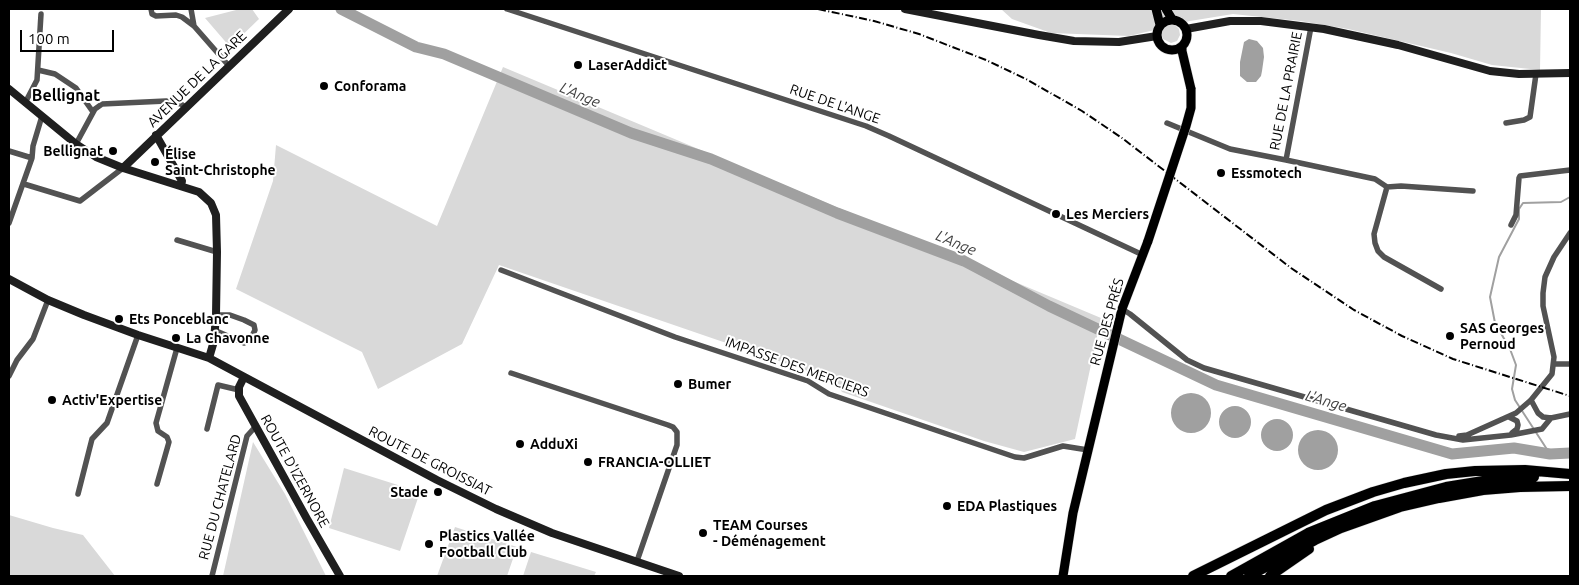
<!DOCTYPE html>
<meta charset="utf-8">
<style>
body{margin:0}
#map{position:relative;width:1579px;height:585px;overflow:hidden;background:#fff;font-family:Ubuntu,sans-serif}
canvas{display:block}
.frame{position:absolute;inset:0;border:10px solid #000;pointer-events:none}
.scale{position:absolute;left:20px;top:30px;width:94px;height:22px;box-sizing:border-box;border:2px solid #000;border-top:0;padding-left:6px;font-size:15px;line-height:18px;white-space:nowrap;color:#000;-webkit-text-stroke:4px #fff;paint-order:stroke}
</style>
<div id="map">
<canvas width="1579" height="585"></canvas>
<div class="frame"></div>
<div class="scale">100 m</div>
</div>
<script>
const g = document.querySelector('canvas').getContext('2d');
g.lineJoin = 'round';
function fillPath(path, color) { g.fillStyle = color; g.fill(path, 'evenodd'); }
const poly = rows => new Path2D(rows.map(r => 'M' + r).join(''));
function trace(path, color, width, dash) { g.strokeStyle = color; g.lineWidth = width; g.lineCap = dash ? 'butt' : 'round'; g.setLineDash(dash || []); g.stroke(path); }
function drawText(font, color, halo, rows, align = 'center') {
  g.font = font + ' Ubuntu,sans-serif'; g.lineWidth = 4; g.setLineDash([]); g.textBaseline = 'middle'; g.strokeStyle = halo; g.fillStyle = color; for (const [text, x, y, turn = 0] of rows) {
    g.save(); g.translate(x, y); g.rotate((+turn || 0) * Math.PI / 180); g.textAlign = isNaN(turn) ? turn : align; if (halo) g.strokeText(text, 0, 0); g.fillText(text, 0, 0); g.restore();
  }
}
const green = poly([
 [240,9,252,9,259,19,230,47,205,18],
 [1001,9,1541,9,1540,70,1492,65,1451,53,1348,29,1300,21,1233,14,1190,21,1175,25,1179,29,1180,35,1177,41,1171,43,1163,39,1161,33,1163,28,1129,36,1051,33,1012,19],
 [503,67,1101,318,1075,439,1024,452,984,441,842,392,834,380,499,265,462,344,378,389,362,352,236,289,273,181,276,145,437,226],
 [253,442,285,494,326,576,223,576],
 [344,468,420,492,400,551,329,528],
 [9,515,53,528,83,535,115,576,9,576],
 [455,527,517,547,507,576,437,576],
 [531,552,596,572,594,576,523,576]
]);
const water = poly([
 [1249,39,1257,41,1263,48,1264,57,1262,71,1261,76,1256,82,1247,82,1240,76,1240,62,1244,42],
 '1171 413a20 20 0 1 1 40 0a20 20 0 1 1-40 0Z',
 '1219 422a16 16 0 1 1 32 0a16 16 0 1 1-32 0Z',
 '1261 435a16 16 0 1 1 32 0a16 16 0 1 1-32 0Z',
 '1298 450a20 20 0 1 1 40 0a20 20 0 1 1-40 0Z'
]);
const stream = poly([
 [1550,454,1515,400,1512,389,1516,365,1510,349,1495,323,1490,297,1499,257,1519,219,1519,209,1523,203,1561,202,1570,197]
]);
const river = poly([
 [341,9,416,47,444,54,631,133,711,159,837,213,964,261,1049,306,1216,385,1452,454,1514,448,1550,454,1570,453]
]);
const street = poly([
 [151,9,152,14,156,16,176,15,182,17,194,26,229,66],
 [191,9,194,26],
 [507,9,866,126,889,136,1143,255],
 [1311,27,1286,160,1375,179,1387,187,1374,234,1375,243,1378,251,1384,257,1441,289],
 [38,70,55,74,76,88,93,112],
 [25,103,37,80,41,14],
 [1167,123,1230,149,1286,160],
 [1506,123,1524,120,1530,117,1536,74],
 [76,144,95,109,102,104,166,101,181,104,185,107],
 [9,151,32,158],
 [24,184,80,201,123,168],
 [1387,187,1401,186,1473,191],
 [9,223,32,158,33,146,42,116],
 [1511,225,1516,215,1519,178,1520,176,1570,170],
 [177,240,217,252],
 [501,270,675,337,808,381,829,394,1015,457,1024,458,1063,446,1088,450],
 [1122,309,1130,314,1187,360,1204,368,1436,435,1463,440,1511,435,1542,429,1551,418],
 [214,330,244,343,250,340,255,330,254,325,244,320,230,315,216,315],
 [1554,364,1570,364],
 [511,373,668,425,673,427,677,432,677,445,637,561],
 [9,376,17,360,33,339,48,300],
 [1531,400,1538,413,1543,417,1551,418,1570,414],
 [1509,417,1517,421,1518,425,1517,429,1512,433],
 [207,429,218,385,239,390],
 [1459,436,1467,435,1516,413,1531,400,1552,374,1554,357,1543,306,1543,293,1545,277,1554,257,1570,233],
 [157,484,169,442,167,437,158,431,156,423,177,348],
 [78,494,92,439,107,423,138,335],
 [212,576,247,436,256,426]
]);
const secondary = poly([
 [905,9,1039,35,1074,41,1119,42,1157,36],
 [1186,29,1230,21,1261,21,1324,29,1398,45,1490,71,1519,74,1570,73],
 [9,89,76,144,96,157,123,168,199,192,211,203,216,215,217,252,216,315,214,341,209,358],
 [156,135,182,181,181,186],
 [123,168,289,9],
 [9,279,48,300,84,315,138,335,209,358,437,480,496,509,552,533,679,576],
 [244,377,239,387,239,396,307,519,340,576]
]);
const primary = poly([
 [1156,9,1160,25],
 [1166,9,1172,19],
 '1157 35a15 15 0 1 1 30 0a15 15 0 1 1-30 0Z',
 [1182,46,1182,51,1191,89],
 [1063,576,1073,513,1122,309,1148,241]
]);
const highway = poly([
 [1193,576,1326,510,1373,492,1404,483,1446,474,1475,471,1525,470,1570,474],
 [1231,576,1308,533,1375,506,1446,487,1483,481,1534,477],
 [1249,576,1315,540,1341,528,1400,507,1439,498,1483,490,1520,487,1570,486],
 [1270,576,1309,549]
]);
const rail = poly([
 [818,9,874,21,919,34,986,60,1026,79,1082,111,1122,138,1291,268,1354,310,1402,336,1453,359,1570,396]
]);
const primaryBridge = poly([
 [1148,241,1186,126,1191,108,1191,89]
]);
const markers = [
 [578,65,5,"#000"],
 [324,86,5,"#000"],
 [113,151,5,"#000"],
 [155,162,5,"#000"],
 [1221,173,5,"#000"],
 [1056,214,5,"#000"],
 [119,319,5,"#000"],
 [1450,336,5,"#000"],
 [176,338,5,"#000"],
 [678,384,5,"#000"],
 [52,400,5,"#000"],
 [520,444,5,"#000"],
 [588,462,5,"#000"],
 [438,492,5,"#000"],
 [947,506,5,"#000"],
 [703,533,5,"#000"],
 [429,544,5,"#000"]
];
const poiNames = [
 ["LaserAddict",588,65],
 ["Conforama",334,86],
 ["Bellignat",103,151,"right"],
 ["Élise",165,154],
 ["Saint-Christophe",165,170],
 ["Essmotech",1231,173],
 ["Les Merciers",1066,214],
 ["Ets Ponceblanc",129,319],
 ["SAS Georges",1460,328],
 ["Pernoud",1460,344],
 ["La Chavonne",186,338],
 ["Bumer",688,384],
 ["Activ'Expertise",62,400],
 ["AdduXi",530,444],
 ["FRANCIA-OLLIET",598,462],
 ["Stade",428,492,"right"],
 ["EDA Plastiques",957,506],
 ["TEAM Courses",713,525],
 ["- Déménagement",713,541],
 ["Plastics Vallée",439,536],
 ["Football Club",439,552]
];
const streetNames = [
 ["AVENUE DE LA GARE",197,79,-44],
 ["RUE DE LA PRAIRIE",1286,91,-79],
 ["RUE DE L'ANGE",835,104,19],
 ["RUE DES PRÉS",1107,322,-74],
 ["IMPASSE DES MERCIERS",797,367,20],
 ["ROUTE DE GROISSIAT",430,461,27],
 ["ROUTE D'IZERNORE",295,471,61],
 ["RUE DU CHATELARD",220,497,-75]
];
const waterNames = [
 ["L'Ange",580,95,23],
 ["L'Ange",956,243,23],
 ["L'Ange",1326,401,16]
];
const quarterNames = [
 ["Bellignat",66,96]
];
fillPath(green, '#d9d9d9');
fillPath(water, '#a0a0a0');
trace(stream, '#a0a0a0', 2);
trace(river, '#a0a0a0', 11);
trace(primary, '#dbdbdb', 10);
trace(highway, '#dbdbdb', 11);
trace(street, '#525252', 5.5);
trace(secondary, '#1f1f1f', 8);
trace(primary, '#000', 9);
trace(highway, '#000', 10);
trace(rail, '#000', 2, [8, 2.5, 1, 2.5]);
trace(primaryBridge, '#dbdbdb', 10, []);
trace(primaryBridge, '#000', 9);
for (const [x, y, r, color] of markers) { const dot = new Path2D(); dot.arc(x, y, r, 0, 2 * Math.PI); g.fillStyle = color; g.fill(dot); trace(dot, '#fff', 2); }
drawText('bold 14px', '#000', '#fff', poiNames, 'left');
drawText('14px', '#000', '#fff', streetNames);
drawText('italic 15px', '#414141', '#fff', waterNames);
drawText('bold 16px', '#000', '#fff', quarterNames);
</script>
